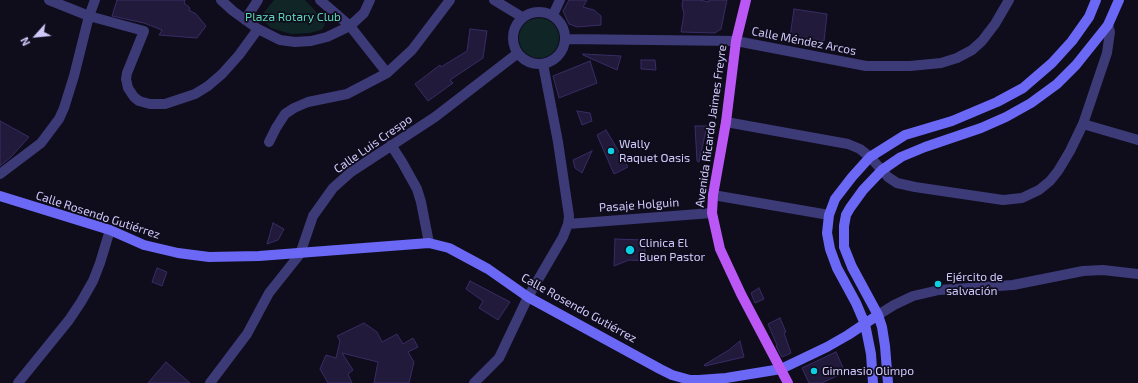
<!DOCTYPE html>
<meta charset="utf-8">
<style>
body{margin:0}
#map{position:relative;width:1138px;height:383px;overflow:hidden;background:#0f0c1c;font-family:"Exo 2",sans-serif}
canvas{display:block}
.north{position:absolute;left:16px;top:16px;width:40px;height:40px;-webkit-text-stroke:3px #0f0c1c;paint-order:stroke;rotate:243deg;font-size:11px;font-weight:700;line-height:16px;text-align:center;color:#d0cafc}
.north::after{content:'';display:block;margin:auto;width:14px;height:18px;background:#d0cafc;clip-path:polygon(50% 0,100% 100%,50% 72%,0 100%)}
</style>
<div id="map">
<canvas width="1138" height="383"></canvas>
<div class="north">N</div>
</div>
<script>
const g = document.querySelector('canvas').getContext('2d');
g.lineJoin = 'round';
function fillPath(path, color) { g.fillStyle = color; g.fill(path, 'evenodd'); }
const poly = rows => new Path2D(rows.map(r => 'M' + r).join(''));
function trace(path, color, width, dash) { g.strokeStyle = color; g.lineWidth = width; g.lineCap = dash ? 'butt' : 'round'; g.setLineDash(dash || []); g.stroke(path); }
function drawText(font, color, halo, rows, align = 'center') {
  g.font = font + ' "Exo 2",sans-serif'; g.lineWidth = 3.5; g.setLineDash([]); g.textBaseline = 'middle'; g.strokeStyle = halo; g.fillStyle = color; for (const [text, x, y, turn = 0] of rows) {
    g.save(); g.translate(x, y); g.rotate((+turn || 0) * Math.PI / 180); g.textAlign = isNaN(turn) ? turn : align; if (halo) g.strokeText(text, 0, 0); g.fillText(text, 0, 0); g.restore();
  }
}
const green = poly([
 [274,0,305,0,323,19,325,22,324,27,321,30,310,33,291,34,271,28,264,21,261,16],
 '519 38a20 20 0 1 1 40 0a20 20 0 1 1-40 0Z'
]);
const building = poly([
 [117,0,185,0,184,3,190,8,189,10,196,14,206,26,197,38,159,35,162,30,144,23,112,16,117,0],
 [569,0,587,0,583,7,594,10,601,16,601,25,577,27,569,24,563,11,569,0],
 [683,0,699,0,709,2,709,0,727,0,721,29,715,33,681,32,684,14,682,5,683,0],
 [794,9,827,14,824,41,790,37,794,9],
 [470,29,487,31,483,58,450,80,453,83,428,101,415,84,440,65,441,67,467,51,470,29],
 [583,54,621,56,617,70,583,55,583,54],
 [641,60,655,60,656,70,641,69,641,60],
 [590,61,597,83,559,98,553,76,590,61],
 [577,111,590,113,592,121,582,125,577,111],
 [0,121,29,137,11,157,0,166,0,121],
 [695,126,707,126,699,162,697,161,695,126],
 [606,130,628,167,614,174,597,135,606,130],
 [592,151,582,173,575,168,573,160,592,151],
 [273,223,284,229,278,240,267,244,273,223],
 [615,239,644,240,646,261,629,260,614,266,615,239],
 [157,268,167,272,162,286,152,282,157,268],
 [470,281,510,302,498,320,479,308,483,301,466,289,470,281],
 [759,288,764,299,755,303,751,293,759,288],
 [780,318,786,332,784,333,791,353,782,357,776,346,777,345,768,324,780,318],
 [364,323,377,332,382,342,397,334,403,344,413,338,418,347,408,352,414,362,409,383,374,383,378,362,342,353,353,370,348,374,352,383,328,383,320,369,326,355,336,358,340,341,337,336,364,323],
 [740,341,744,357,705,366,704,365,729,350,740,341],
 [836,352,845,372,822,383,809,383,802,368,836,352],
 [166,362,190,383,148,383,166,362]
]);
const street = poly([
 [49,0,89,16,144,31,127,73,126,79,128,88,134,97,139,101,150,104,165,104,195,94,208,86,222,74,239,55,258,29],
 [221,0,233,11,258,29,280,40,295,42,311,41,327,37,350,26,364,13,370,0],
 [320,0,350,26,387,73],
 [494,0,522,17],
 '513 38a26 26 0 1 1 52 0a26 26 0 1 1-52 0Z',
 [553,15,560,0],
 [245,20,258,0],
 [566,39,736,41,866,66,910,66,941,63,957,58,972,50,982,41,995,24,1009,0],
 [726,122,848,144,860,149,870,157,888,177,897,183,915,187,1003,200,1022,198,1039,190,1050,181,1058,171,1070,151,1083,124,1107,53,1110,32,1108,25],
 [1083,124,1138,140],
 [269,142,276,128,285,114,294,108,308,102,347,94,387,73,412,50,450,0],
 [391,145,402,162,417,189,421,202,429,243],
 [0,174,41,143,59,119,64,108,74,76,89,16,95,0],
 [713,195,829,215],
 [568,224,712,213],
 [878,315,894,305,913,296,939,290,1013,285,1083,271,1103,270,1138,274],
 [18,383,69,320,81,302,93,281,100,263,110,230],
 [210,383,247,334,269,293,300,254,313,216,333,188,351,172,435,117,518,53],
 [474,383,499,358,528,297,563,237,568,224,569,216,558,142,543,64]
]);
const secondary = poly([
 [0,196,110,230,144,245,178,253,209,257,259,256,429,243,449,248,488,269,528,297,660,369,672,375,690,380,699,380,726,378,781,369,827,347,848,335,878,315],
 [873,383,871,354,865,324,856,303,837,268,830,249,827,233,829,215,835,199,852,177,870,157,905,135,952,121,997,102,1023,88,1052,63,1072,41,1089,17,1096,0],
 [888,383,885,346,882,327,878,315,852,267,844,247,844,226,846,215,850,208,863,190,882,170,901,157,925,147,981,128,1006,117,1031,103,1057,84,1076,65,1108,25,1119,0]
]);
const primary = poly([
 [746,0,736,41,726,122,713,195,712,213,720,249,741,294,788,383]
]);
const markers = [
 [611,151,4,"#0ecee4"],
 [630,250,5,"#0ecee4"],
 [938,284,4,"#0ecee4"],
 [814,371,4,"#0ecee4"]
];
const parkNames = [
 ["Plaza Rotary Club",293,17]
];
const streetNames = [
 ["Calle Méndez Arcos",804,41,11],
 ["Avenida Ricardo Jaimes Freyre",711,126,-82],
 ["Calle Luis Crespo",373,144,-35],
 ["Pasaje Holguin",639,205,-4],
 ["Calle Rosendo Gutiérrez",98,215,18],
 ["Calle Rosendo Gutiérrez",579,308,29]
];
const poiNames = [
 ["Wally",619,144],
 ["Raquet Oasis",619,158],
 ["Clinica El",639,243],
 ["Buen Pastor",639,257],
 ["Ejército de",946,277],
 ["salvación",946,291],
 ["Gimnasio Olimpo",822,371]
];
fillPath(green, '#102525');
fillPath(building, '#211a3b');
trace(building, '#392d66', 1);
trace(street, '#3d3a78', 10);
trace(secondary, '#6b68f6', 10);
trace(primary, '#bb58f5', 10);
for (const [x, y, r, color] of markers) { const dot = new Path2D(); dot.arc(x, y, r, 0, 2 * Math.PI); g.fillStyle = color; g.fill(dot); trace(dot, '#0f0c1c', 1.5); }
drawText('12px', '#5cd6b8', '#0f0c1c', parkNames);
drawText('12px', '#d0cafc', '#0f0c1c', streetNames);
drawText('12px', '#d0cafc', '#0f0c1c', poiNames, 'left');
</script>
